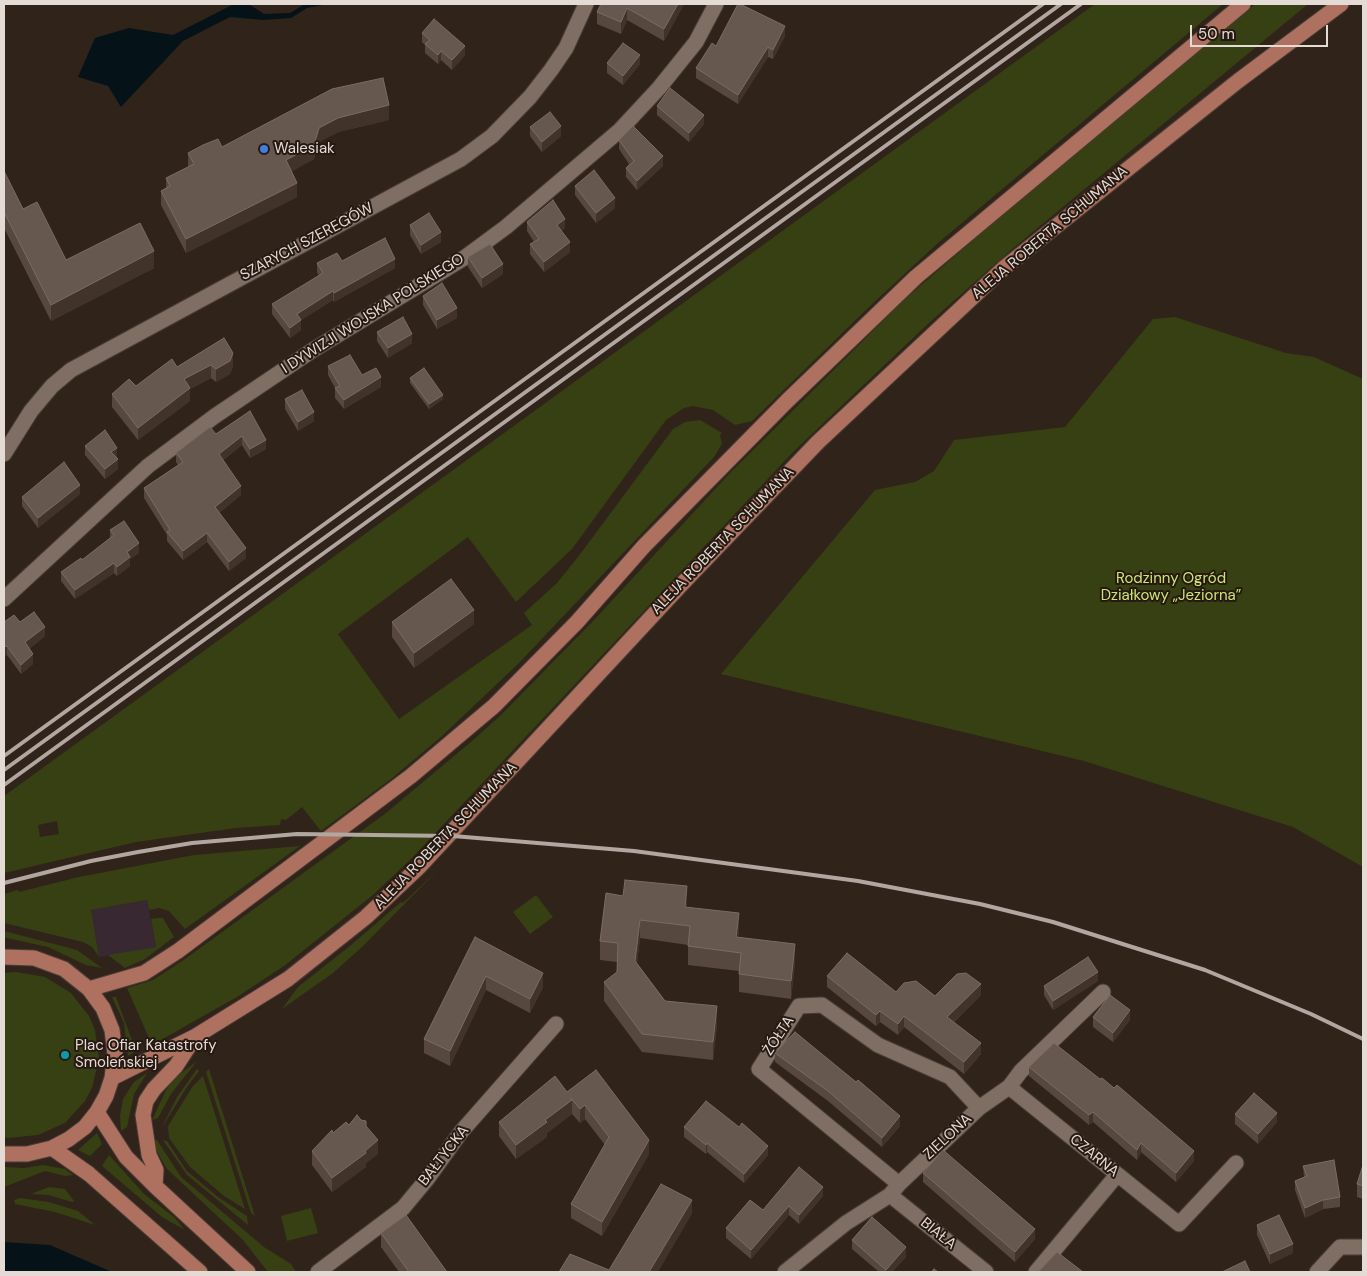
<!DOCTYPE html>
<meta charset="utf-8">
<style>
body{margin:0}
#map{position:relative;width:1367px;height:1276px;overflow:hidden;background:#30231a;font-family:"DM Sans",sans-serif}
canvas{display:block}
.frame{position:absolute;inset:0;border:5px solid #e4dbd5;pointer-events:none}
.scale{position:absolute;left:1190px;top:25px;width:138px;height:22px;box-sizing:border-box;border:2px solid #e4dbd5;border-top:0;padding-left:6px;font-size:15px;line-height:18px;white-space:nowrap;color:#e4dbd5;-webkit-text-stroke:4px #261911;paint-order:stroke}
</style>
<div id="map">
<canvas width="1367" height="1276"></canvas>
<div class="frame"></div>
<div class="scale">50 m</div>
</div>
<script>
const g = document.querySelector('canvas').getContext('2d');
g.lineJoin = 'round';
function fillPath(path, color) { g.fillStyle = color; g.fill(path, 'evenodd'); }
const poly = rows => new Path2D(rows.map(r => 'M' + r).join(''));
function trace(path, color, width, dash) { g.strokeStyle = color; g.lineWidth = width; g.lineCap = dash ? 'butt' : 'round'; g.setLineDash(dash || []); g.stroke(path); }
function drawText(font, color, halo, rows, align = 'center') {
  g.font = font + ' "DM Sans",sans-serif'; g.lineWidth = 4; g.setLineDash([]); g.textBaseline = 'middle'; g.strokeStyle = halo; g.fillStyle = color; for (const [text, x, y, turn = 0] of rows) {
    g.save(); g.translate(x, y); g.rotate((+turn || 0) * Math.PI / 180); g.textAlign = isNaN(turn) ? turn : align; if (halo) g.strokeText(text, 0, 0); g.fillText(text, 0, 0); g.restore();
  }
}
const industrial = poly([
 [147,900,156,947,99,957,90,910]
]);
const green = poly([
 [1095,4,1223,4,938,243,870,306,752,421,735,425,713,410,693,406,684,408,666,420,572,549,516,602,468,537,338,634,399,719,532,625,524,613,557,583,578,557,673,429,685,422,700,420,722,433,720,435,722,444,714,457,519,663,441,737,391,779,321,831,302,807,286,820,281,819,280,825,236,828,136,842,4,873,4,796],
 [57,821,59,834,40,837,38,825],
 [1255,4,1308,4,1011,250,930,322,793,452,412,858,373,895,284,966,237,997,152,1045,127,988,153,980,185,959,386,813,472,741,501,715,594,620,730,473,905,299,1064,162],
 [1175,317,1286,353,1314,357,1363,379,1363,867,1293,827,1084,761,721,674,875,490,915,482,934,471,954,440,1065,427,1153,319],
 [300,846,185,929,169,911,159,908,149,910,147,900,91,910,99,957,92,947,83,942,4,923,4,894,18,890,19,892,79,877,194,855],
 [439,869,362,947,333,973,282,1009,298,987,351,945,401,902,403,903],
 [536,895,553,917,530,934,513,912],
 [159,918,163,918,174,937,145,959,125,968,108,955,156,947,151,919],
 [4,931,77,950,102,968,86,965,48,947,7,938,4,937],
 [16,972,45,977,71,993,89,1016,95,1030,99,1059,92,1088,85,1101,65,1123,38,1135,8,1138,4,1137,4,973],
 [112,997,116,997,136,1051,128,1056,124,1023],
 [197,1061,171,1094,158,1118,152,1120,166,1090,174,1079],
 [197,1069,199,1071,187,1087,161,1129,177,1097],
 [209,1069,255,1216,251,1213,206,1072],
 [147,1073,134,1094,127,1127,121,1131,120,1116,123,1099,134,1082],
 [203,1076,245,1209,224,1196,190,1167,169,1138,168,1126,193,1086],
 [97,1133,102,1144,90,1156,78,1150],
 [157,1140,181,1177,264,1247,291,1264,296,1272,268,1272,243,1240,167,1169,153,1145,153,1141],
 [163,1140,167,1141,187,1171,218,1197,247,1216,248,1225,187,1175],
 [109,1155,144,1194,174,1217,185,1230,162,1217,102,1166],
 [43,1165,65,1169,73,1175,65,1176,45,1171,4,1187,4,1167,24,1168],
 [49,1187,65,1189,74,1201,72,1202,48,1195,31,1194],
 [20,1198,49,1202,78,1211,95,1225,55,1212,15,1204,14,1200],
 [311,1208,318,1233,287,1241,281,1216]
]);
const water = poly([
 [234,4,249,4,264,14,290,13,305,4,328,4,307,8,291,18,263,20,230,17,183,41,121,107,108,86,78,77,95,38,129,28,173,35],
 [4,1242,50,1245,112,1272,4,1272]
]);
const minor = poly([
 [4,454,31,411,52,386,71,370,461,159,492,136,530,97,551,70,566,48,586,4],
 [4,599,148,466,215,416,313,350,464,258,506,227,619,131,659,88,696,42,716,4],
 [1009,1087,1179,1224,1236,1163],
 [899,1184,759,1069,799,1006,822,1005,878,1045,950,1077,979,1108],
 [890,1195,986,1272],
 [318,1272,403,1208,428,1178,461,1132,556,1024],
 [785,1272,846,1223,890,1195,899,1184,979,1108,1009,1087,1021,1071,1103,992],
 [1036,1272,1117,1175],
 [1317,1272,1340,1247,1363,1247]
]);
const major = poly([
 [4,957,34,958,64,969,89,989,103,1008,112,1030,115,1054,112,1078,106,1096,97,1112,85,1127,69,1139,52,1148,27,1154,4,1154],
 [89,989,144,973,178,951,411,776,494,706,577,622,644,546,787,401,916,277,1243,4],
 [112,1078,196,1036,288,979,366,917,420,866,681,585,818,442,1005,267,1238,81,1341,4],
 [97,1112,126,1157,155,1186,248,1272],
 [52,1148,89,1174,200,1272],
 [155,1186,156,1170,149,1155,143,1115,146,1101,154,1089,176,1066,195,1037]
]);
const rail = poly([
 [4,756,1043,4],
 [4,770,1061,4],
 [4,785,1081,4],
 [4,883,91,861,138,852,192,843,297,834,453,836,634,851,858,881,980,904,1053,922,1205,970,1311,1014,1363,1039]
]);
const wall = poly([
 [601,4,684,4,664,41,627,20,621,34,597,24,597,12],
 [422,33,465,55,452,70,441,60,438,64,425,53,425,45,422,42],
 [785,36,773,59,768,57,738,104,696,78,696,68,716,46],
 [607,63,640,64,623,85,607,73],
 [657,106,704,124,689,142,657,115],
 [389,120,338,132,319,142,314,159,291,171,297,197,186,253,161,205,161,191,166,188,166,178,188,167,188,153],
 [530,127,561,136,542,152,530,136],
 [619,140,663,166,637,190,626,177,626,168,629,164,619,149],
 [4,171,23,209,66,260,154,268,51,321,4,228],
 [575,186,615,208,596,223,575,195],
 [527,222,565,228,561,231,570,252,544,272,530,254,530,244,534,242,527,231],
 [410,225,441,242,421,254,410,235],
 [468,257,503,274,482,288,468,267],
 [342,261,395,268,334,302,333,300,301,320,301,330,290,338,272,314,272,304,319,276,317,272,317,263],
 [423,296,457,318,437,329,423,305],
 [377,332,412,343,388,358,377,341],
 [224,338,233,366,230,374,216,382,211,378,190,389,190,401,138,440,112,407,112,394,136,386,177,367],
 [328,366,362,375,381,387,344,409,335,398,335,388,328,375],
 [410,378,443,399,429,409,410,383],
 [285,399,314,421,298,431,285,409],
 [250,411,266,449,250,458,242,445,223,460,241,495,219,513,246,558,229,571,207,542,183,560,167,541,167,535,144,498,144,488,178,465,176,462,176,453,216,434],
 [85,446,117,457,118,469,105,479,85,455],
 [80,494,38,528,22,506,22,497],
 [110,530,139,553,130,559,130,566,117,576,114,573,75,599,61,581,61,572,82,560,110,538],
 [4,622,20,622,45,636,29,649,33,664,21,674,7,655,4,657],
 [392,622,474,624,414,668,392,637],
 [606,893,686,907,739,932,738,937,795,962,791,999,739,992,739,971,688,965,688,945,640,938,637,963,665,1001,717,1025,713,1060,642,1052,604,1001,604,982,617,972,617,962,600,960,600,941],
 [475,937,543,987,530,1013,486,990,450,1066,424,1053,424,1039],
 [827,976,896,992,935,996,981,995,954,1022,981,1054,964,1074,904,1027,898,1035,880,1022,876,1026,827,987],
 [1098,981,1053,1010,1044,995,1044,986],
 [1093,1017,1130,1020,1113,1042,1093,1027],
 [775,1053,900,1126,882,1147,828,1101,775,1062],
 [1029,1067,1194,1161,1176,1182,1141,1152,1137,1160,1093,1122,1089,1125,1029,1076],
 [596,1070,649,1154,602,1236,571,1218,571,1204,605,1145,585,1119,580,1123,572,1114,547,1133,547,1137,516,1159,499,1136,499,1122,567,1092],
 [1235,1114,1277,1122,1258,1144,1235,1124],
 [366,1126,378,1154,366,1163,366,1167,332,1192,312,1165,312,1151,333,1133],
 [684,1127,768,1155,744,1183,707,1152,706,1154,684,1137],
 [1363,1165,1363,1199,1357,1197,1357,1184],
 [1303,1166,1340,1197,1340,1207,1323,1209,1305,1218,1295,1190,1295,1181,1304,1177],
 [923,1173,1035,1239,1015,1262,923,1182],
 [823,1196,799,1224,789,1215,751,1259,726,1238,726,1228,763,1210],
 [1257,1225,1293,1253,1270,1264,1257,1235],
 [381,1233,447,1272,399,1272,381,1247],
 [852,1240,906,1257,892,1272,879,1272,852,1249]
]);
const shadedWall = poly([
 [678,4,684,4,664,41,664,29],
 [627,8,627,20,621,34,621,22],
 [785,26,785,36,773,59,773,50],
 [465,46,465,55,452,70,452,60],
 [768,47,768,57,738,104,738,95],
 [441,51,441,60,438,64,438,55],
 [640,55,640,64,623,85,623,76],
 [389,105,389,120,338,132,319,142,314,159,286,175,286,160,319,128,338,118],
 [704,115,704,124,689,142,689,133],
 [561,126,561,136,542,152,542,142],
 [663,156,663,166,637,190,637,181],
 [297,183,297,197,186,253,186,239],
 [615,198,615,208,596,223,596,213],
 [565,219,565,228,557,235,557,225],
 [441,232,441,242,421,254,421,245],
 [570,242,570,252,544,272,544,262],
 [154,251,154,268,51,321,51,305],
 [395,259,395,268,334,302,334,293],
 [503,264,503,274,482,288,482,278],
 [333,291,333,300,297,323,297,314],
 [457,308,457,318,437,329,437,320],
 [301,320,301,330,290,338,290,328],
 [412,334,412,343,388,358,388,348],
 [233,353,233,366,230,374,216,382,216,369],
 [211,365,211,378,190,389,190,401,138,440,138,428,184,379],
 [381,377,381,387,344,409,344,400],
 [443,395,443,399,429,409,429,404],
 [314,412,314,421,298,431,298,422],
 [242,436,242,445,219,464,219,454],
 [266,440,266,449,250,458,250,449],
 [117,448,117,457,111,461,111,452],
 [118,459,118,469,105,479,105,469],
 [80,485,80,494,38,528,38,518],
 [241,486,241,495,215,516,215,507],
 [207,533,207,542,183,560,183,551],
 [139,543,139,553,130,559,130,566,117,576,117,567,127,552],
 [246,548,246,558,229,571,229,562],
 [114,563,114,573,75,599,75,590],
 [474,610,474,624,414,668,414,653],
 [45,627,45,636,25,652,25,642],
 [7,646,7,655,4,657,4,647],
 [33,654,33,664,21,674,21,665],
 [687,886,687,905,685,926,685,907],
 [739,913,739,932,736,952,736,937],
 [640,920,640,938,635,980,635,961],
 [795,944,795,962,791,999,791,981],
 [1098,972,1098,981,1053,1010,1053,1001],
 [543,973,543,987,530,1013,530,999],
 [486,976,486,990,450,1066,450,1051],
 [981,984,981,995,947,1028,947,1017],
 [717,1006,717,1025,713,1060,713,1042],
 [1130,1010,1130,1020,1113,1042,1113,1033],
 [880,1011,880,1022,876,1026,876,1015],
 [904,1016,904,1027,898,1035,898,1024],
 [981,1043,981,1054,964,1074,964,1062],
 [572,1100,572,1114,547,1133,547,1137,516,1159,516,1145,545,1120],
 [585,1105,585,1119,580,1123,580,1109],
 [1093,1112,1093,1122,1089,1125,1089,1115],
 [1277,1113,1277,1122,1258,1144,1258,1134],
 [900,1116,900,1126,882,1147,882,1138],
 [378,1140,378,1154,366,1163,366,1167,332,1192,332,1178],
 [649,1140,649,1154,602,1236,602,1222],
 [707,1143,707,1152,706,1154,706,1145],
 [1141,1143,1141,1152,1137,1160,1137,1150],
 [768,1146,768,1155,744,1183,744,1174],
 [1194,1151,1194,1161,1176,1182,1176,1173],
 [823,1187,823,1196,799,1224,799,1215],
 [692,1200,692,1214,658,1272,649,1272],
 [1323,1200,1323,1209,1305,1218,1305,1208],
 [789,1206,789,1215,751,1259,751,1250],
 [1035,1229,1035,1239,1015,1262,1015,1252],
 [1293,1244,1293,1253,1270,1264,1270,1254],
 [906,1247,906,1257,892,1272,886,1272,886,1270]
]);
const building = poly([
 [601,4,678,4,664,29,627,8,621,22,597,12,601,4],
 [738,4,740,4,785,26,773,50,768,47,738,95,696,68,712,43,716,46,738,4],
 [434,19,465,46,452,60,441,51,438,55,425,44,430,40,422,33,434,19],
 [623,43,640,55,623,76,607,63,623,43],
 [383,78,389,105,338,118,319,128,314,145,286,160,297,183,186,239,161,191,170,186,166,178,194,164,188,153,203,145,218,139,222,147,332,89,383,78],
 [670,88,704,115,689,133,657,106,670,88],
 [550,112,561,126,542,142,530,127,550,112],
 [633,126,663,156,637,181,626,168,634,161,619,140,633,126],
 [594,170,615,198,596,213,575,186,594,170],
 [4,171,23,209,37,202,66,260,140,223,154,251,51,305,4,212,4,171],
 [553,200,565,219,557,225,570,242,544,262,530,244,539,239,527,222,553,200],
 [429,213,441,232,421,245,410,225,429,213],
 [385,238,395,259,334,293,333,291,297,314,301,320,290,328,272,304,323,273,317,263,337,253,342,261,385,238],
 [490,244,503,264,482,278,468,257,490,244],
 [442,283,457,308,437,320,423,296,442,283],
 [403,317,412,334,388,348,377,332,403,317],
 [224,338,233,353,230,361,216,369,211,365,184,379,190,388,138,428,112,394,129,379,136,386,172,359,177,367,224,338],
 [350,355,362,375,376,368,381,377,344,400,335,388,340,386,328,366,350,355],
 [424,368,443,395,429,404,410,378,424,368],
 [302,390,314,412,298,422,285,399,302,390],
 [250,411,266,440,250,449,242,436,219,454,241,486,215,507,246,548,229,562,207,533,183,551,167,532,170,530,144,488,183,462,176,453,210,427,216,434,250,411],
 [105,430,117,448,111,452,118,459,105,469,85,446,105,430],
 [64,462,80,485,38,518,22,497,64,462],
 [124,521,139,543,127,552,130,557,117,567,114,563,75,590,61,572,81,558,82,560,114,535,110,530,124,521],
 [451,579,474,610,414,653,392,622,451,579],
 [34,612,45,627,25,642,33,654,21,665,7,646,4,647,4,622,14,615,20,622,34,612],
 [625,880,687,886,685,907,739,913,736,937,795,944,791,981,739,974,741,953,688,946,690,926,640,920,635,961,665,1001,717,1006,713,1042,642,1034,604,982,617,972,618,943,600,941,606,893,623,896,625,880],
 [475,937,543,973,530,999,486,976,450,1051,424,1039,475,937],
 [847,953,896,992,904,983,916,981,935,996,957,974,966,973,981,984,947,1017,981,1043,964,1062,904,1016,898,1024,880,1011,876,1015,827,976,847,953],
 [1088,957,1098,972,1053,1001,1044,986,1088,957],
 [1110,995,1130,1010,1113,1033,1093,1017,1110,995],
 [795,1032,856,1082,858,1080,900,1116,882,1138,828,1091,775,1053,795,1032],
 [1054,1043,1100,1079,1102,1078,1114,1088,1117,1085,1194,1151,1176,1173,1141,1143,1137,1150,1093,1112,1089,1115,1029,1067,1054,1043],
 [596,1070,649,1140,602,1222,571,1204,609,1137,585,1105,580,1109,571,1098,572,1100,545,1120,547,1122,516,1145,499,1122,555,1076,567,1092,596,1070],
 [1254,1093,1277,1113,1258,1134,1235,1114,1254,1093],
 [706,1101,739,1127,742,1123,768,1146,744,1174,707,1143,706,1145,684,1127,706,1101],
 [357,1115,361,1120,366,1121,366,1126,378,1140,365,1151,366,1153,332,1178,312,1151,332,1130,333,1133,346,1122,349,1125,357,1115],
 [943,1150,1035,1229,1015,1252,923,1173,943,1150],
 [1334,1160,1340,1197,1323,1200,1305,1208,1295,1181,1307,1176,1303,1166,1334,1160],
 [1363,1165,1363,1186,1357,1184,1363,1165],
 [799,1167,823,1187,799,1215,789,1206,751,1250,726,1228,750,1200,763,1210,799,1167],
 [661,1184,692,1200,649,1272,559,1272,570,1254,609,1270,661,1184],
 [406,1215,447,1272,409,1272,381,1233,406,1215],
 [1279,1215,1293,1244,1270,1254,1257,1225,1279,1215],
 [872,1217,906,1247,886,1270,852,1240,872,1217],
 [1057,1252,1083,1272,1041,1272,1039,1271,1057,1252],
 [1245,1261,1250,1272,1222,1272,1245,1261],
 [934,1269,938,1272,931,1272,934,1269]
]);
const markers = [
 [264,149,5,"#3f7fe0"],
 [65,1055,5,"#0f9aa8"]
];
const poiNames = [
 ["Walesiak",274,149],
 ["Plac Ofiar Katastrofy",75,1046],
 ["Smoleńskiej",75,1063]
];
const streetNames = [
 ["ALEJA ROBERTA SCHUMANA",1050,233,-40],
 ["SZARYCH SZEREGÓW",307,242,-28],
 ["I DYWIZJI WOJSKA POLSKIEGO",373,314,-32],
 ["ALEJA ROBERTA SCHUMANA",723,541,-46],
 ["ALEJA ROBERTA SCHUMANA",446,836,-46],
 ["ŻÓŁTA",779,1036,-57],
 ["ZIELONA",948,1137,-43],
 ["BAŁTYCKA",444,1156,-52],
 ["CZARNA",1094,1156,39],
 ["BIAŁA",938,1234,39]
];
const parkNames = [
 ["Rodzinny Ogród",1171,579],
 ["Działkowy „Jeziorna”",1171,596]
];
fillPath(industrial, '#382832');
fillPath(green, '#364012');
fillPath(water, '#051318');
trace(minor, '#493e37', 17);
trace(major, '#493e37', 17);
trace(minor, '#7e6e64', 15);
trace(major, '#ae705f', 15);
trace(rail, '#b1a7a0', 4);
fillPath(wall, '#57483f');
fillPath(shadedWall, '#41332a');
fillPath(building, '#66584f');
trace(building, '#7a6c64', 1);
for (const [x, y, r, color] of markers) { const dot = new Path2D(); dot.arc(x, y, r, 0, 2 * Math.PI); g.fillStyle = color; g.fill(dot); trace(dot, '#261911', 2); }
drawText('15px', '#e4dbd5', '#261911', poiNames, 'left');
drawText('15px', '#e4dbd5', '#261911', streetNames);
drawText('15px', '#cce673', '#261911', parkNames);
</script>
